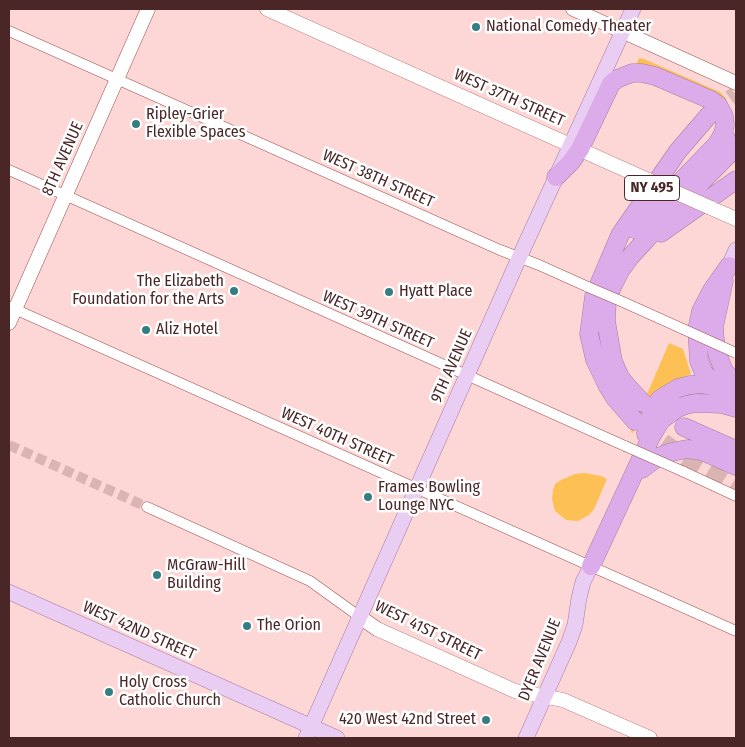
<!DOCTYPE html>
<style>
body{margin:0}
#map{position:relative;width:745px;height:747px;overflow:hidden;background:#fdd7d6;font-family:"Fira Sans Condensed",sans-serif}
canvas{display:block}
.frame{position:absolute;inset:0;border:10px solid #4a2627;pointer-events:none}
</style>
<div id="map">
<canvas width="745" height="747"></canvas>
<div class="frame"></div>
</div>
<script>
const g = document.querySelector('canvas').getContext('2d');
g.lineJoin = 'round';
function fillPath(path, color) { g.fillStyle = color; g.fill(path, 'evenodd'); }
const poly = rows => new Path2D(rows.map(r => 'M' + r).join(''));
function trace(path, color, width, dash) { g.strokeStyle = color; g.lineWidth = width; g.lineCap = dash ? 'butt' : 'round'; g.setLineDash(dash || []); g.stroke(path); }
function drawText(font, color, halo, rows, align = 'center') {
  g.font = font + ' "Fira Sans Condensed",sans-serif'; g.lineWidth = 5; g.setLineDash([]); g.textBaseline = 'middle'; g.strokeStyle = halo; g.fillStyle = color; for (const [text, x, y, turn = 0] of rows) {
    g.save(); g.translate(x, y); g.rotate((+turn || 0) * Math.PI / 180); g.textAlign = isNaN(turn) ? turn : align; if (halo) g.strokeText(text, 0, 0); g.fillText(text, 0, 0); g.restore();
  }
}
const green = poly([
 [639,58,644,59,720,92,726,98,727,103,655,67,636,65],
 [669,343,683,349,691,374,671,382,656,393,645,408,633,433,631,432,632,429],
 [584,473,601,476,607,479,594,509,589,515,578,521,566,520,555,511,552,499,553,490,555,484,561,480,575,474]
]);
const streetTunnel = poly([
 [9,445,147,507]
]);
const highwayTunnel = poly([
 [709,115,736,95],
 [641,426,682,456,736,489]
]);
const street = poly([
 [9,31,500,250,539,265,588,287],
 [9,170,625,446],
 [623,302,683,329],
 [10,307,736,631],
 [682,471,736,496],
 [147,507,310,581,360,617]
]);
const secondary = poly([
 [267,9,648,180],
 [573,9,736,83],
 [711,208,736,219],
 [9,323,148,9],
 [360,617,377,629,515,691,563,700,650,738]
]);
const primary = poly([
 [729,266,736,250],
 [9,592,337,738],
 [306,738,519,258,633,9],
 [526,738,569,642,575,625,579,598,583,582,591,566]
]);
const highway = poly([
 [556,177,571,162,580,149,611,84,617,79,632,73,642,73,655,76,711,100,718,105,724,116,725,125,723,134,717,144],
 [636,230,649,214,717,144,726,138],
 [661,233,736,180],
 [724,281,714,327,715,340,717,353,724,371,736,384],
 [716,386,704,373,699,361,697,330,701,311,712,290,729,266],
 [643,403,627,386,620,377,613,361,606,321,607,302,612,287,620,271,631,256,665,219,736,147],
 [635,421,615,398,607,385,595,360,589,334,594,296,620,235,678,151,709,115],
 [684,427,736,450],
 [646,434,649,420,655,406,660,399,678,388,690,385,700,384,716,386,736,394],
 [642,469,658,457,672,452,687,449,702,451,736,466],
 [591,566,651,437,661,420,676,409,686,405,696,403,722,404,736,408]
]);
const streetBridge = poly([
 [588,287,623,302],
 [683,329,736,353],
 [625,446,682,471]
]);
const secondaryBridge = poly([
 [648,180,711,208]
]);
const markers = [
 [476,27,5,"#347d81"],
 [136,124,5,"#347d81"],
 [234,291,5,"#347d81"],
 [389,292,5,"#347d81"],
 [146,330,5,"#347d81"],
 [368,497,5,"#347d81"],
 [157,575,5,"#347d81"],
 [247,626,5,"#347d81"],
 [109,692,5,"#347d81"],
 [486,720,5,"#347d81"]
];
const shields = [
 [652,188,55]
];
const shieldNames = [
 ["NY 495",652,188]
];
const poiNames = [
 ["National Comedy Theater",486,27],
 ["Ripley-Grier",146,115],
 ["Flexible Spaces",146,133],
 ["The Elizabeth",224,282,"right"],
 ["Foundation for the Arts",224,300,"right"],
 ["Hyatt Place",399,292],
 ["Aliz Hotel",156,330],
 ["Frames Bowling",378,488],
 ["Lounge NYC",378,506],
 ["McGraw-Hill",167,566],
 ["Building",167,584],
 ["The Orion",257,626],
 ["Holy Cross",119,683],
 ["Catholic Church",119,701],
 ["420 West 42nd Street",476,720,"right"]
];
const streetNames = [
 ["WEST 37TH STREET",509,98,24],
 ["8TH AVENUE",63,159,-66],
 ["WEST 38TH STREET",378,179,24],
 ["WEST 39TH STREET",378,320,24],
 ["9TH AVENUE",452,366,-66],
 ["WEST 40TH STREET",337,437,24],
 ["WEST 42ND STREET",139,631,24],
 ["WEST 41ST STREET",428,631,26],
 ["DYER AVENUE",540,660,-68]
];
fillPath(green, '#fcc054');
trace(streetTunnel, '#d9b4b3', 10, [10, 5]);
trace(highwayTunnel, '#d9b4b3', 18, [18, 9]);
trace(street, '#a04f51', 11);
trace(secondary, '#a04f51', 15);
trace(primary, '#a97ca5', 16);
trace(highway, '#a97ca5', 19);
trace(street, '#fff', 10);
trace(secondary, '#fff', 14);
trace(primary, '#eacdf2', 15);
trace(highway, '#dcabe9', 18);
trace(streetBridge, '#a04f51', 11, []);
trace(secondaryBridge, '#a04f51', 15, []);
trace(streetBridge, '#fff', 10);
trace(secondaryBridge, '#fff', 14);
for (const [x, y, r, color] of markers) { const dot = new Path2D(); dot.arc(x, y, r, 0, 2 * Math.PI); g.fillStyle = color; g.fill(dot); trace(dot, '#fff', 2); }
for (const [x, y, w] of shields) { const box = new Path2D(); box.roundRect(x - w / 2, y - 12.5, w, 25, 4); g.fillStyle = '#fff'; g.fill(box); trace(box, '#4a2627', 1); }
drawText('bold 15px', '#4a2627', null, shieldNames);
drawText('16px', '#4a2627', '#fff', poiNames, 'left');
drawText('16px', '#4a2627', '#fff', streetNames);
</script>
